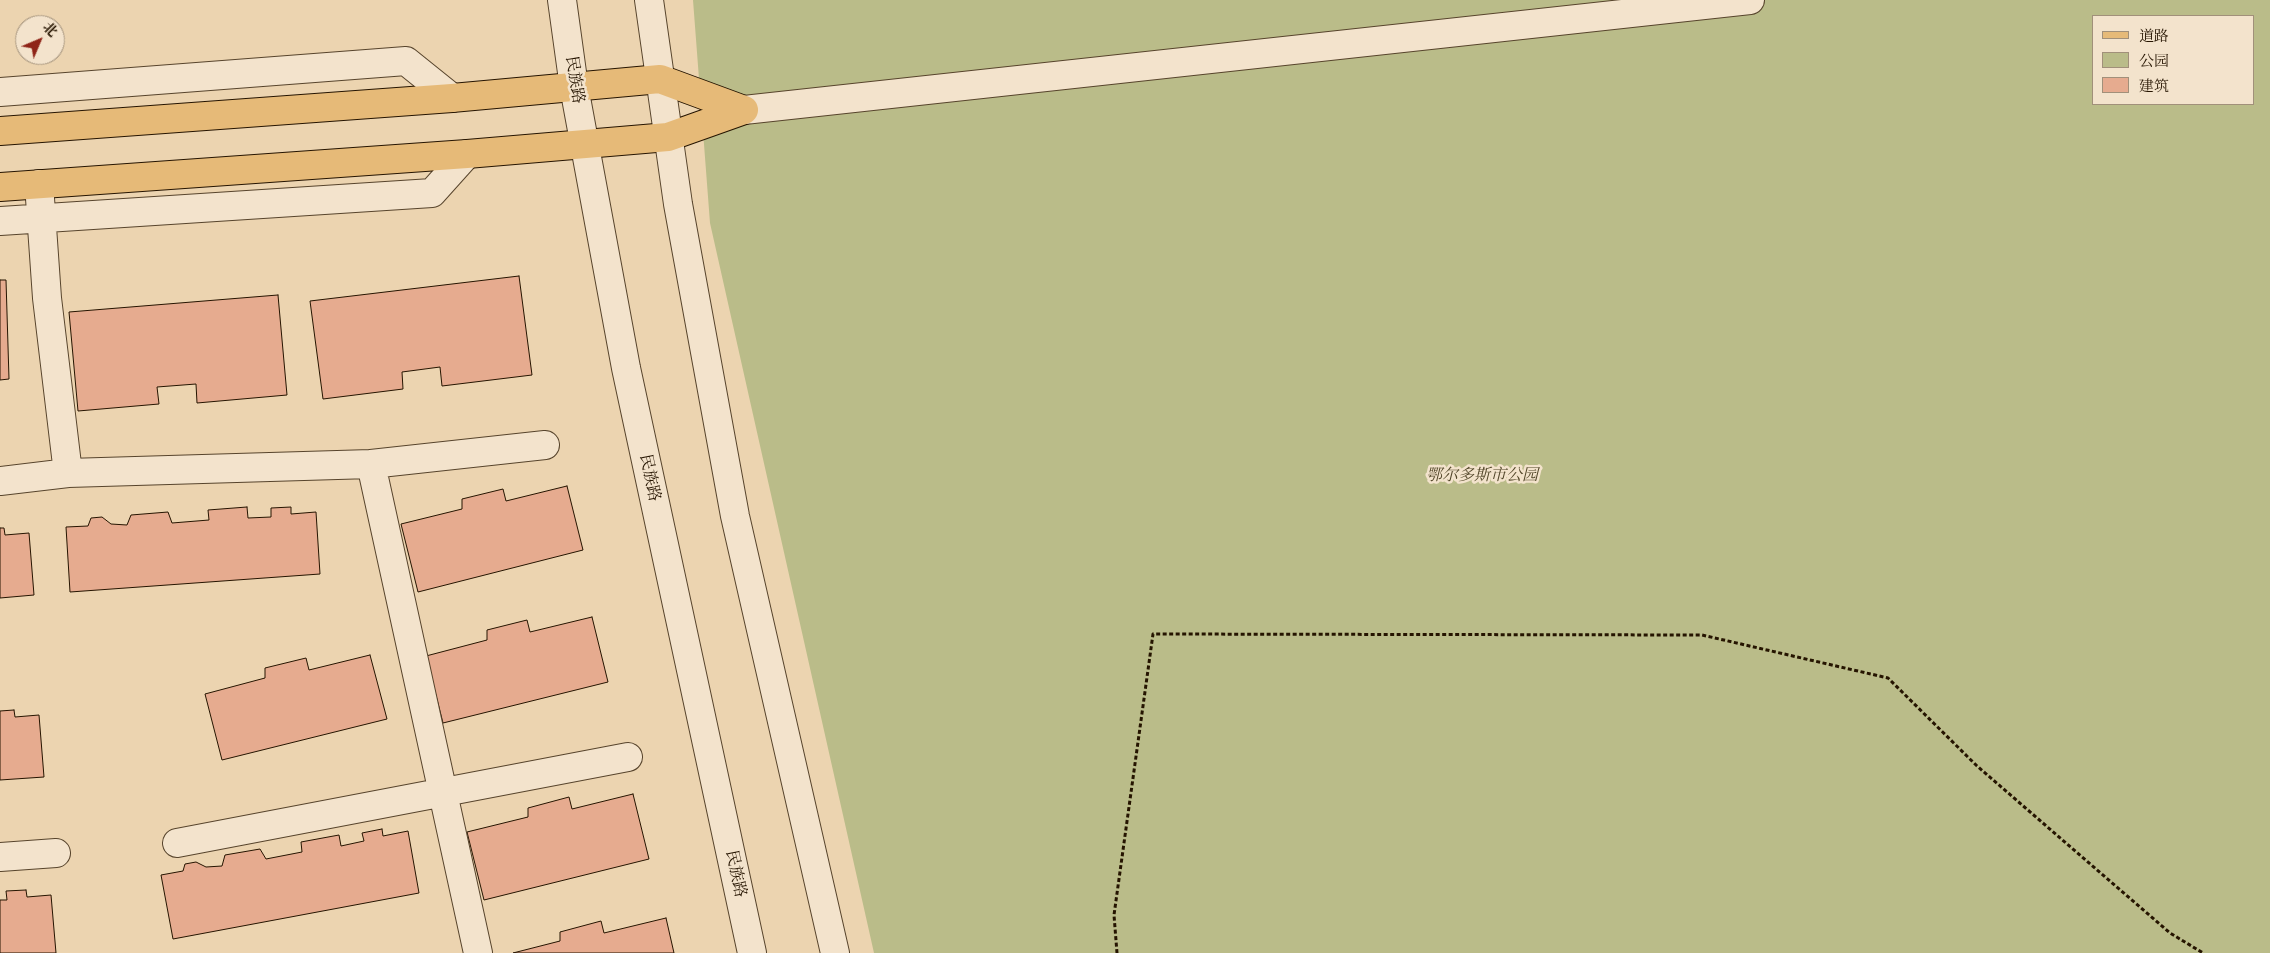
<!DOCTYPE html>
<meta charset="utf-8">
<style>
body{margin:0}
#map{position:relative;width:2270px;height:953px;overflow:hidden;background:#ecd4b0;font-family:Cardo,"Noto Serif SC",serif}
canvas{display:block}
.legend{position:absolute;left:2092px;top:15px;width:162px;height:90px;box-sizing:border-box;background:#f3e3cc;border:1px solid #a1907a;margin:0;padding:6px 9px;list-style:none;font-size:15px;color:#251400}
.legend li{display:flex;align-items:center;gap:10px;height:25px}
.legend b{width:25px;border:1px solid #a1907a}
.north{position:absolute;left:15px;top:15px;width:50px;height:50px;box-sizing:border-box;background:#f3e3cc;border:1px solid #a1907a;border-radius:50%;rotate:45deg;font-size:14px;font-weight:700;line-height:20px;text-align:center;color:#251400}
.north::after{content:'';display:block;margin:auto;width:18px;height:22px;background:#8f2418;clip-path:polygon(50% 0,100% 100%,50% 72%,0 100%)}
</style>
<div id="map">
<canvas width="2270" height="953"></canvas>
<ul class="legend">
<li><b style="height:6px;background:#e6ba78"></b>道路</li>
<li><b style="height:14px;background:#babc89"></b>公园</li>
<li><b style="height:14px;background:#e6ab8f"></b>建筑</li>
</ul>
<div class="north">北</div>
</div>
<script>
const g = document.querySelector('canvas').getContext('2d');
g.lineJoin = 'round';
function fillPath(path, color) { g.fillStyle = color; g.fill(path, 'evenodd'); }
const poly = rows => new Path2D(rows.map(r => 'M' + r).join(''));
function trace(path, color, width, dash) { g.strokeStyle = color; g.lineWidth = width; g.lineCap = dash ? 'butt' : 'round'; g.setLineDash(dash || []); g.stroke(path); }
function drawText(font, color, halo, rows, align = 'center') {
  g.font = font + ' Cardo,"Noto Serif SC",serif'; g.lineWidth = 5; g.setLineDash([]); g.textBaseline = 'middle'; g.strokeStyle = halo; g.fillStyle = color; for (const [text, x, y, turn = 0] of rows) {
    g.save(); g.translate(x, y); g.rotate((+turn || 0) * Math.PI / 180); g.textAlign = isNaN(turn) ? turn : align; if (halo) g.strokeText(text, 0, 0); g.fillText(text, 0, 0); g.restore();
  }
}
const green = poly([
 [693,0,2270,0,2270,953,874,953,710,223],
 [2094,16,2254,16,2254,104,2094,104]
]);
const building = poly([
 [519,276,532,375,442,386,440,367,402,372,403,389,323,399,310,301,519,276],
 [0,280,6,280,9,379,0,380,0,280],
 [278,295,287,395,197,403,196,384,157,387,159,404,78,411,69,312,278,295],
 [567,486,583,550,418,592,401,524,462,509,462,499,503,489,506,501,567,486],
 [247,507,248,518,271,517,271,508,291,507,291,514,316,512,320,574,70,592,66,527,88,526,91,518,102,517,111,524,127,525,131,515,168,512,172,523,209,520,208,510,247,507],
 [0,528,4,528,5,535,29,533,34,595,0,598,0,528],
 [592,617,608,682,443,723,426,656,487,640,487,630,527,620,530,632,592,617],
 [370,655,387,719,222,760,205,694,265,678,265,668,306,658,309,670,370,655],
 [14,710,15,717,39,715,44,777,0,780,0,711,14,710],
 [633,794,649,859,484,900,467,832,528,817,528,808,569,797,572,809,633,794],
 [382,829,383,836,408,831,419,893,173,939,161,875,183,871,185,864,196,862,206,867,222,866,225,855,260,849,266,859,302,852,301,842,339,835,341,846,364,841,362,833,382,829],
 [26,890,27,897,51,895,56,953,0,953,0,900,7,900,6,891,26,890],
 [666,918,674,953,513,953,560,941,560,932,601,921,604,933,666,918]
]);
const path = poly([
 [1117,953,1114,915,1153,634,1702,635,1888,678,1977,766,2170,933,2203,953]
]);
const minor = poly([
 [562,0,574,87,626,368,752,953],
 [649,0,678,204,735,516,835,953],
 [0,92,406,61,452,98],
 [744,110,1750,0],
 [0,221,432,193,467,154],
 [371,464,545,445],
 [68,473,371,464,478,953],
 [0,481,68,473,47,298,39,184],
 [177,843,628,757],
 [0,857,56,853]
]);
const major = poly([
 [0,131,452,98,660,79,744,110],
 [0,187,467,154,668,137,744,110]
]);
const streetNames = [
 ["民族路",574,80,81],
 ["民族路",649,478,78],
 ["民族路",735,874,78]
];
const parkNames = [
 ["鄂尔多斯市公园",1482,476]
];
fillPath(green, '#babc89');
fillPath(building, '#e6ab8f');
trace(building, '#251400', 1);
trace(minor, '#57442c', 30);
trace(major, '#251400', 30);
trace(path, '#251400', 3, [4, 2.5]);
trace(minor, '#f3e3cc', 28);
trace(major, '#e6ba78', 28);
drawText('16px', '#251400', '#f3e3cc', streetNames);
drawText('italic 16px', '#524629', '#f3e3cc', parkNames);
</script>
